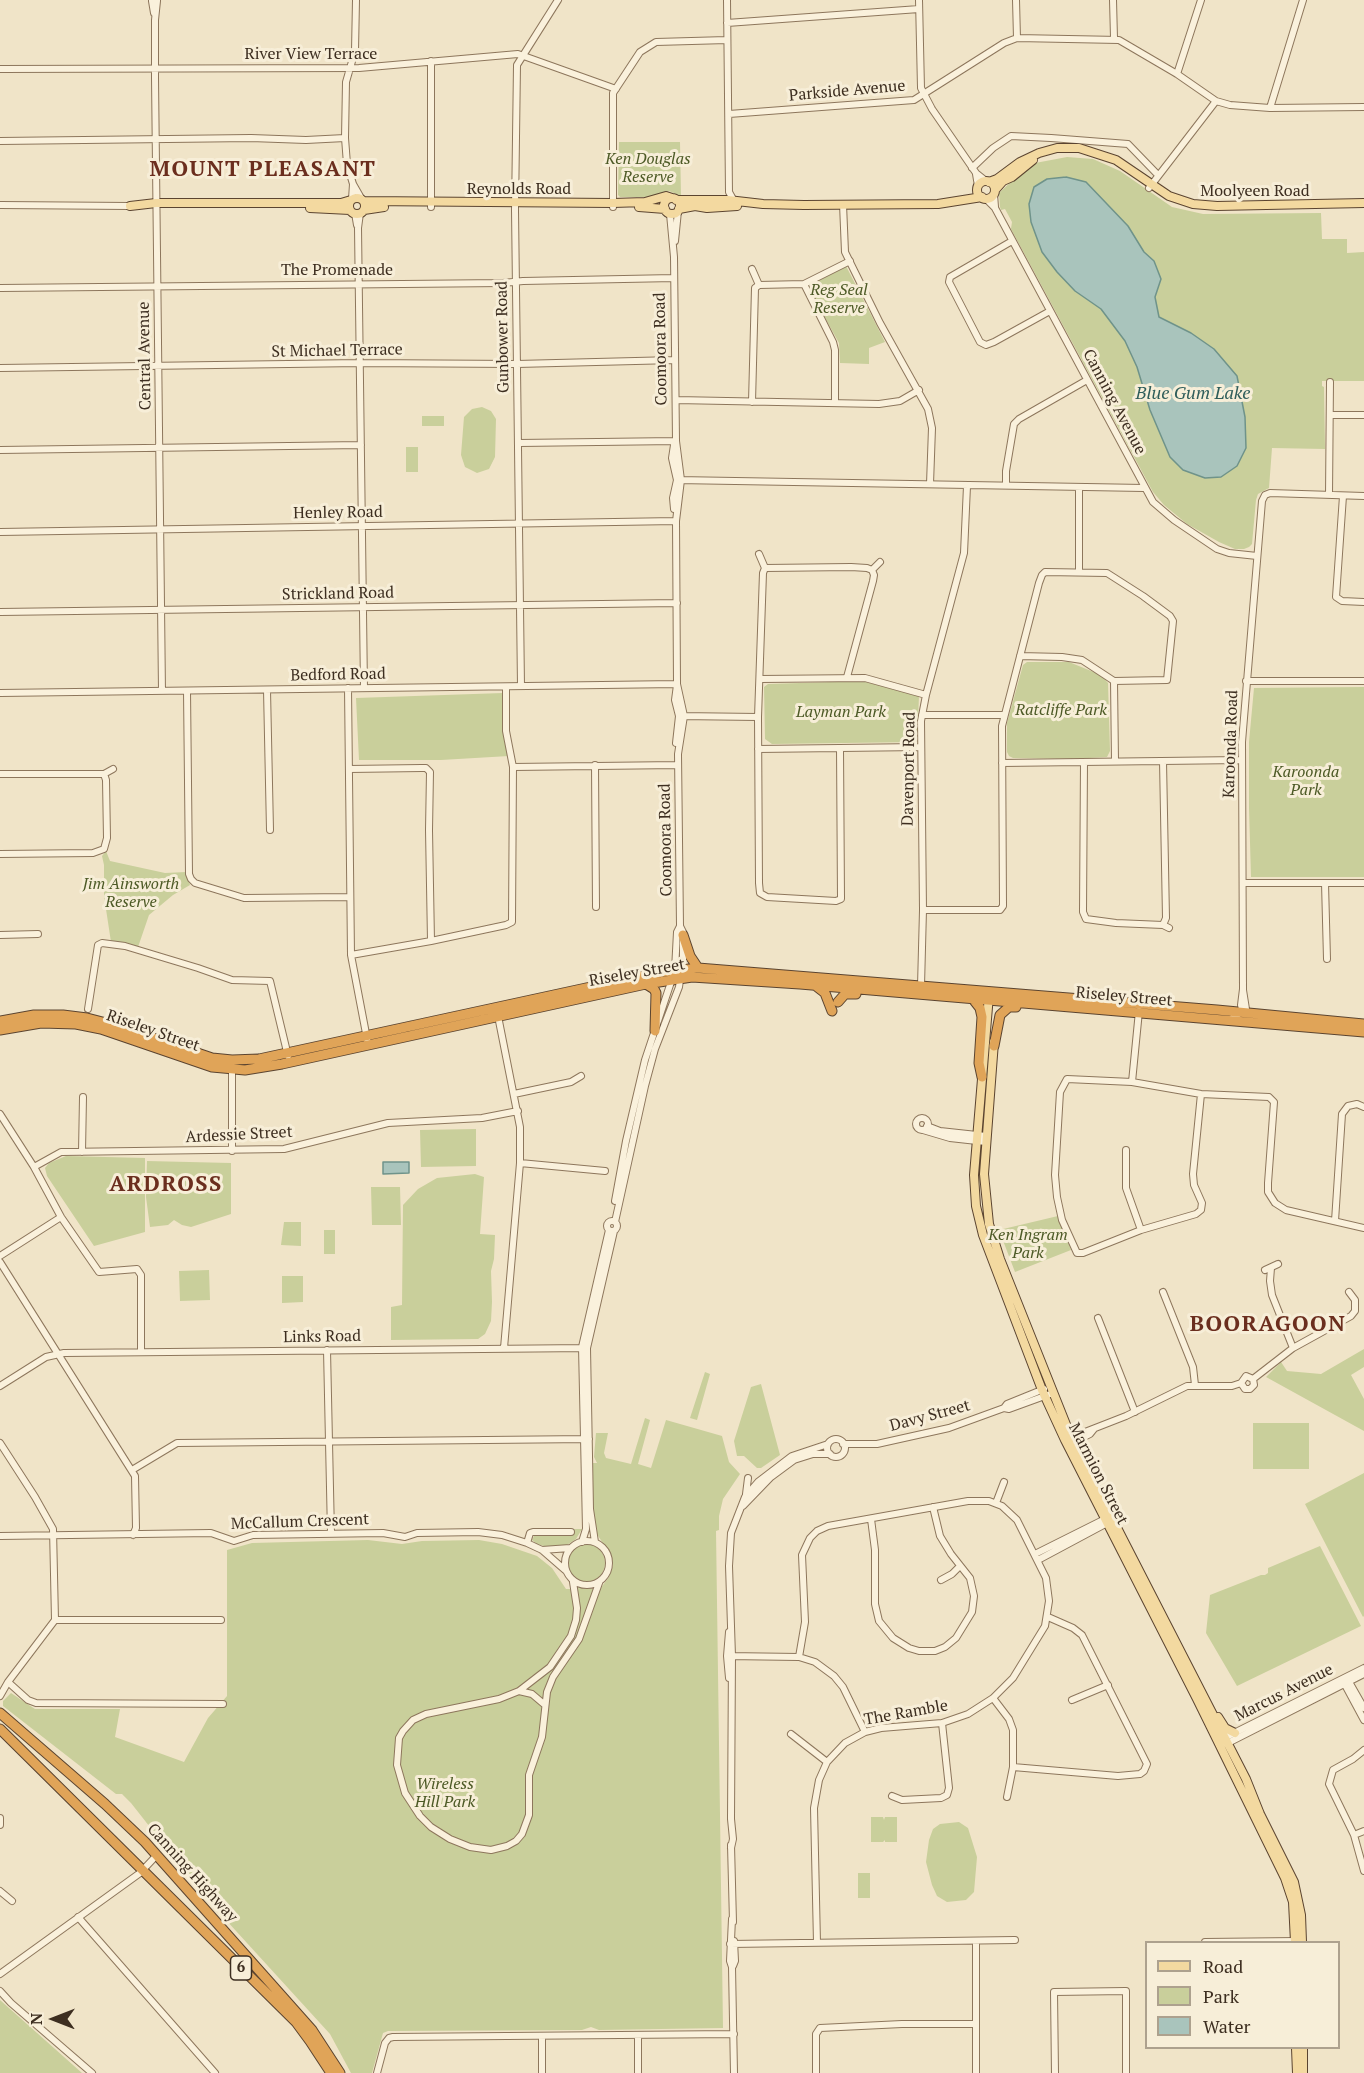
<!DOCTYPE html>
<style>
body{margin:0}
#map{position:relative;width:1364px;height:2073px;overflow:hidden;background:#f0e4c8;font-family:"PT Serif",serif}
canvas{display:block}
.legend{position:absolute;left:1145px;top:1941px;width:195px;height:108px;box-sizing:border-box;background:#f7eed8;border:2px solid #ada18e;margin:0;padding:8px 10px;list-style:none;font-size:18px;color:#3d2e20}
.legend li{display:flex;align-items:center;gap:12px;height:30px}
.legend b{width:30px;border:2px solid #ada18e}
.north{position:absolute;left:24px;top:1989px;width:60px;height:60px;-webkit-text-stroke:4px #f7eed8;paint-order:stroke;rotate:270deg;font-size:16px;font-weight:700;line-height:24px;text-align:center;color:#3d2e20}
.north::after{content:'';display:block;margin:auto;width:21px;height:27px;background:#3d2e20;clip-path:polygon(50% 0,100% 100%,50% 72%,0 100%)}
</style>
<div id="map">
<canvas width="1364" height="2073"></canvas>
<ul class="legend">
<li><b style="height:8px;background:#f3d9a0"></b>Road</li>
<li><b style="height:16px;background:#c9cf9b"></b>Park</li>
<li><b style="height:16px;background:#a9c4bc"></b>Water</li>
</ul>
<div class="north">N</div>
</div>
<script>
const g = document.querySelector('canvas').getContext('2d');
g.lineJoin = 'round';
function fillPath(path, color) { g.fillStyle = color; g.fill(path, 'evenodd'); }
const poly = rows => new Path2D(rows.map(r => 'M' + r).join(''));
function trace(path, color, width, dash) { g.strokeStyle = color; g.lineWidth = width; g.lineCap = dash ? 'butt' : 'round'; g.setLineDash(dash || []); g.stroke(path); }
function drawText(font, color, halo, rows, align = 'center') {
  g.font = font + ' "PT Serif",serif'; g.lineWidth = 6; g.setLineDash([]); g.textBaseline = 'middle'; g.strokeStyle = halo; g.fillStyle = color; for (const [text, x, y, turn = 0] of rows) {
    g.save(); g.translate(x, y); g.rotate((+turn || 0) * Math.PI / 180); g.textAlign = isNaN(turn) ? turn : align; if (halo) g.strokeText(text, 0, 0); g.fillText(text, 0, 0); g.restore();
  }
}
const green = poly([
 [619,142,680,142,681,196,669,191,648,197,620,197,618,195],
 [1067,157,1093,159,1120,171,1172,207,1203,214,1321,213,1322,239,1347,239,1347,253,1364,252,1364,381,1322,381,1322,386,1324,387,1325,449,1272,448,1269,488,1258,494,1256,500,1252,544,1249,547,1244,549,1235,549,1219,542,1187,524,1164,505,1153,492,1011,229,1012,222,1005,209,1001,210,1000,207,999,193,1030,164],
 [846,266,885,342,869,348,869,364,840,363,839,343,807,285],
 [482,407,491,411,496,419,495,457,489,469,477,473,465,467,461,455,464,417,472,409],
 [422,416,444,416,444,426,422,426],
 [406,447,418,447,418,472,406,472],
 [1027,662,1069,662,1101,675,1108,683,1110,751,1107,757,1071,759,1013,758,1009,756,1007,752,1007,723,1023,665],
 [863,681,919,696,917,742,772,744,765,739,764,687,768,684],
 [1364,687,1364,877,1251,877,1249,808,1249,742,1254,688],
 [503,693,503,729,509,756,441,760,359,760,356,698],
 [106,851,110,861,165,873,186,872,190,885,173,895,149,915,137,950,111,942,104,896,104,865,102,856],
 [476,1129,476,1166,421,1167,420,1130],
 [66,1156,145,1158,145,1232,94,1246,47,1176,45,1168,49,1163],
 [147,1161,231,1163,231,1214,191,1227,182,1225,174,1220,168,1225,150,1227,146,1197],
 [475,1174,484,1177,480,1234,495,1235,494,1259,491,1271,492,1302,491,1321,485,1334,478,1339,391,1340,391,1307,402,1305,403,1205,418,1189,437,1178],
 [371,1187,400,1187,401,1225,372,1225],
 [1058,1216,1071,1250,1015,1272,999,1230],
 [284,1222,301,1222,301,1246,281,1245],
 [324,1230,335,1230,335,1254,324,1254],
 [209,1270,210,1300,180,1301,179,1271],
 [282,1276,303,1276,303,1302,282,1303],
 [1364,1349,1364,1367,1351,1375,1364,1399,1364,1431,1266,1377,1281,1362,1287,1371,1321,1374],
 [705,1372,710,1374,697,1420,690,1418],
 [761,1384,780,1455,761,1468,757,1468,744,1456,737,1456,734,1441,751,1387],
 [645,1418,650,1420,638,1464,651,1468,666,1420,722,1436,729,1462,740,1474,723,1499,719,1516,719,1530,716,1531,723,2028,599,2030,591,2027,582,2030,388,2031,383,2033,372,2073,351,2073,330,2034,205,1897,131,1803,122,1794,116,1794,3,1706,3,1701,11,1693,35,1709,120,1709,115,1737,184,1762,208,1718,227,1696,227,1550,252,1543,368,1540,402,1544,422,1541,479,1540,502,1544,537,1556,552,1568,566,1589,576,1589,577,1586,584,1589,600,1589,609,1577,613,1565,612,1558,608,1551,593,1528,592,1463,597,1463,594,1457,596,1433,608,1433,604,1453,606,1458,631,1464],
 [1253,1423,1309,1423,1309,1469,1253,1469],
 [1364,1473,1364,1616,1363,1617,1305,1504],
 [570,1529,582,1529,576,1539,564,1547,551,1548,537,1544,532,1540,535,1534],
 '567 1563a19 19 0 1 1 38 0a19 19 0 1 1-38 0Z',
 [1320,1546,1361,1626,1237,1686,1206,1633,1210,1595,1261,1575,1265,1575,1268,1573,1268,1568],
 [871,1817,883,1817,884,1820,885,1817,897,1817,897,1842,885,1842,885,1840,883,1842,871,1842],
 [959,1822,968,1828,977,1857,974,1892,966,1900,947,1902,937,1896,932,1885,926,1862,929,1840,933,1829,940,1824],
 [858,1873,870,1873,870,1898,858,1898],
 [0,2000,82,2073,0,2073]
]);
const water = poly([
 [1066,177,1086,182,1128,226,1144,252,1154,261,1161,279,1155,297,1159,317,1191,333,1214,349,1237,376,1245,417,1246,448,1237,466,1221,477,1205,478,1183,470,1170,457,1150,410,1137,367,1125,341,1101,309,1075,291,1057,272,1042,252,1031,222,1029,204,1034,187,1047,179,1066,177],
 [383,1162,409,1162,409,1173,383,1174,383,1162]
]);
const minor = poly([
 [356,0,355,51,346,82,345,138,347,164,353,184,361,198],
 [727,0,729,192,734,201],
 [919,0,921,88,932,109,976,173,986,181],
 [1016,0,1017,38],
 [1113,0,1114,38],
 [152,1,154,13],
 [157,1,155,20,155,78,162,691],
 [727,23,919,9],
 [0,69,359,68,518,54,616,89],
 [1177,74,1201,0],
 [1270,108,1303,0],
 [729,114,914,100,1004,43,1017,38,1119,40,1177,74,1216,101,1230,105,1270,108,1364,107],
 [0,141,251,138,306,140,345,138],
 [972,168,993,148,1011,136,1051,138,1128,144,1158,175],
 [976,174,978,186],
 [1149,188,1216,101],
 [994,194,995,207],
 [985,198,995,208,1153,502,1174,520,1217,549,1229,553,1257,556],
 [352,199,353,184],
 [843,204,845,252,880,323,928,409,932,428,930,484],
 [0,205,130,206],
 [431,207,431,61],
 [613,207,613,93,640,52,656,42,727,40],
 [355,213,357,225],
 [360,213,358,228,364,688],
 [675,241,678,211],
 [1012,241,950,277,949,282,980,342,986,345,994,342,1050,311],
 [752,269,759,285],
 [804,284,833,342,835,350,835,403],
 [0,288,503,283,523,281,674,278],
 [0,368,360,363,517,364,675,360],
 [676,400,879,404,900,401,919,390],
 [752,402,755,288,759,285,804,284,850,261],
 [1330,415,1364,415],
 [519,443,676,441],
 [0,450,361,445],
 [677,480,1144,488],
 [1006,485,1006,471,1014,424,1019,419,1087,380],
 [1079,487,1079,571],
 [1329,495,1330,382],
 [1343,496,1336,597,1342,601,1364,602],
 [674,509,673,498,677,480,672,458,674,445],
 [0,532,676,521],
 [759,554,765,568],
 [872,570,880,562],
 [0,612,677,603],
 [1020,656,1062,657,1082,660,1114,681,1115,761],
 [760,679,865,678,926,695],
 [1246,681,1364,681],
 [521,686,515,210,517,65,558,0],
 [348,688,351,955,368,1044],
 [267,690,270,830],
 [187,691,189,874,191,879,195,883,244,898,350,897],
 [0,693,677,684],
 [922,715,1004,715],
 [679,716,758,717],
 [676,743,679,716,675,700,677,685],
 [840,748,841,899,836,901,767,897,760,893,759,883,758,717,763,573,765,568,851,567,867,568,872,570,874,575,873,581,847,677],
 [758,749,921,747],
 [1163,761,1166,918,1163,925],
 [1084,762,1083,912,1086,919,1116,923,1163,925,1169,928],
 [1002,763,1241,760],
 [595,765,596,907],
 [513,767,678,765],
 [349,769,422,768,426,768,430,772,429,830,431,941],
 [0,774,104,774,113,769],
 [0,854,93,853,104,849,107,838,106,780,104,774],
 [1243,883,1364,883],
 [1325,883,1327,959],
 [923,910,1000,910,1003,906,1002,726,1039,583,1042,575,1045,572,1107,573,1143,596,1170,616,1173,621,1167,680,1114,681],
 [0,935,38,934],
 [351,955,431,941,506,925,512,922,513,767,506,731,506,687],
 [921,986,923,910,921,721,926,695,964,553,967,486],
 [88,1009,98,945,102,943,125,946,198,968,232,980,270,981,288,1056],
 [1243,1013,1241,1005,1243,989,1242,742,1262,501,1265,495,1270,493,1364,496],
 [498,1016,520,1127,520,1163,504,1348],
 [1228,1021,1246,1009,1243,990],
 [232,1067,232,1151],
 [1132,1082,1139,1011],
 [514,1094,571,1082,581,1076],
 [1201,1094,1193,1174,1194,1185,1202,1203,1201,1210,1196,1214,1141,1230,1083,1253,1077,1253,1062,1220,1057,1197,1055,1175,1060,1092,1067,1079,1132,1082,1201,1094,1269,1097,1274,1102,1268,1183,1268,1192,1275,1203,1286,1210,1364,1228],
 [0,1114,34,1167,61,1217,99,1272,137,1269,141,1275,141,1352],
 '916 1124a6 6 0 1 1 12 0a6 6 0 1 1-12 0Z',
 [927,1126,940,1131,986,1136],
 [923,1130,950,1138,986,1142],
 [1126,1150,1126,1188,1141,1230],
 [82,1152,83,1097],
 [520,1163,605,1171],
 [34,1167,61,1152,284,1149,388,1123,482,1118,518,1111],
 [615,1201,626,1141,645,1060,675,970,677,932,680,926],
 [1335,1221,1342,1114,1348,1106,1357,1104,1364,1107],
 '607 1226a5 5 0 1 1 10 0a5 5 0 1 1-10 0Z',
 [615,1222,645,1086,655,1049,679,987,683,959,683,932,680,926,678,754,684,716,677,684,676,521,681,480,676,441,674,257,670,214],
 [0,1256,61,1217],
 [0,1262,135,1476,136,1528,133,1535],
 [1271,1268,1270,1281,1272,1295,1293,1348],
 [1265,1270,1278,1264],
 [1163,1292,1193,1367,1195,1385],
 [1098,1318,1135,1412],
 [327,1350,331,1534],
 [1253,1379,1293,1348,1351,1316,1355,1311,1355,1300,1349,1292],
 [1241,1383,1245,1389,1250,1389,1254,1385,1253,1379],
 [0,1386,46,1357,64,1353,587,1348],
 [1004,1408,1009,1409,1053,1393],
 [1067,1439,1126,1416,1187,1386,1232,1386,1241,1383,1246,1376,1253,1379],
 '827 1448a9 9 0 1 1 18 0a9 9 0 1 1-18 0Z',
 [0,1443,35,1497,53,1529,55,1620,8,1682,0,1696],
 [843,1444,877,1444,949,1428,1004,1408,1007,1404,1044,1389],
 [1070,1444,1090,1434,1094,1429],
 [132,1470,177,1443,589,1439],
 [746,1494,748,1478],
 [996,1503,1004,1482],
 [743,1506,771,1477,794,1460,813,1454,830,1454],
 [871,1519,875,1550,875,1604,879,1621,893,1638,909,1648,919,1651,935,1651,945,1647,956,1638,972,1612,974,1596,970,1578,951,1554,940,1536,933,1507],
 [0,1536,211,1533,234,1541,253,1535,383,1533,405,1537,417,1533,478,1532,502,1535,527,1543,542,1550,565,1570],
 '565 1563a22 22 0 1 1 44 0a22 22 0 1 1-44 0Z',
 [582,1542,586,1529,582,1347,609,1230],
 [595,1542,590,1509,587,1348,614,1231],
 [527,1543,530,1533,533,1532,571,1532],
 [542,1550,570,1548],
 [1035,1554,1107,1518],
 [1038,1560,1109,1522],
 [941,1580,952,1574,960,1566],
 [573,1582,577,1608,576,1620,571,1636,550,1667,519,1691,499,1699,426,1714,413,1720,403,1731,399,1738,397,1765,405,1793,420,1816,431,1827,450,1839,470,1847,491,1850,507,1846,516,1841,522,1834,529,1815,529,1775,542,1737,547,1692,553,1677,579,1639,599,1583],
 [55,1620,221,1620],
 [729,1632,727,1656,729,1678],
 [727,1656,799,1657,815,1662,834,1676,843,1687,865,1732],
 [799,1657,805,1622,802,1555,810,1538,817,1531,828,1526,968,1501,989,1501,1002,1506,1017,1520,1046,1578,1049,1601,1045,1626,1013,1678,993,1698,968,1714,942,1723,881,1728,865,1732,845,1743,827,1762,819,1780,814,1808,817,1943],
 [1348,1680,1364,1708],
 [1343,1681,1364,1720],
 [8,1682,28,1700,36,1703,223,1704],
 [519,1691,532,1694,545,1705],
 [993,1698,1009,1719,1013,1730,1013,1767,1007,1797],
 [1072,1700,1108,1685],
 [791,1734,827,1762],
 [1222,1739,1364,1668],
 [1226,1744,1364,1674],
 [1364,1750,1353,1759,1333,1770,1329,1784,1354,1835,1364,1871],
 [1013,1767,1118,1776,1140,1774,1144,1771,1147,1764,1082,1635,1073,1628,1048,1617],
 [892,1796,902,1800,941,1798,947,1795,949,1788,942,1723],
 [0,1818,0,1825],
 [1354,1835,1364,1831],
 [731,1845,733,1922],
 [731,1848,733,1839,731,1819,732,1656,729,1566,731,1533,745,1497,758,1482,792,1456,828,1444],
 [0,1891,12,1901],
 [78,1917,215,2073],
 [732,1919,730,1961,732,1967,734,2073],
 [976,1941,976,2073],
 [1205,1942,1297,1941],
 [730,1944,1015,1940],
 [733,1966,735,1961,734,1941],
 [0,1974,140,1873,156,1856],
 [0,1991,11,2003,92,2073],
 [638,2036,638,2073],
 [377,2073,385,2043,389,2038,393,2037,734,2034],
 [542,2073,542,2037],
 [816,2073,816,2034,820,2028,902,2024,976,2024],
 [1055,2073,1054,1992,1126,1991,1126,2073]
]);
const major = poly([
 '977 190a9 9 0 1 1 18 0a9 9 0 1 1-18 0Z',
 [989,182,997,179,1020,162,1039,153,1057,148,1079,148,1116,160,1169,196,1193,204,1217,206,1364,203],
 [995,190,1003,181,1012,177,1033,160],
 '349 206a8 8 0 1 1 16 0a8 8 0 1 1-16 0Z',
 '664 206a8 8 0 1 1 16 0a8 8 0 1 1-16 0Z',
 [676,200,728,200,763,204,804,205,938,204,982,197],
 [364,201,613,203,645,202,666,196,672,198],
 [130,206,156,203,341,203,351,200],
 [639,207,665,209],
 [310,208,350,210],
 [679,209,695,206,707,208,737,206],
 [364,210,384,207],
 [989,995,974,1175,976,1206,983,1235,1042,1390,1065,1440,1197,1699,1285,1878,1293,1902,1295,1942],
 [994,1042,984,1174,989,1224,1000,1259,1073,1442,1246,1779,1260,1814,1294,1882,1301,1915,1302,1942],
 [1218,1717,1225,1728,1235,1733],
 [1296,2048,1297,2073],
 [1303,2048,1303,2073]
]);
const highway = poly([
 [683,935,690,956,698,968],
 [646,984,654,989,656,993,655,1031],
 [816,986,825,993,832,1011],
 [973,999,980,1008,982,1017,979,1063,982,1077],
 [838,1002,845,994,856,994],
 [0,1021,34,1015,63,1015,87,1018,118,1026,212,1058,232,1060,259,1059,609,983,662,972,698,968,1217,1010,1364,1024],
 [0,1030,41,1023,76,1024,101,1029,212,1067,245,1070,282,1064,646,984,692,977,800,984,1364,1032],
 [994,1046,1000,1015,1009,1007,1016,1007],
 [0,1713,105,1804,145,1842,312,2030,340,2073],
 [0,1729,296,2022,310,2041,331,2073]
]);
const shields = [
 [241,1968,21]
];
const shieldNames = [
 ["6",241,1968]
];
const streetNames = [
 ["River View Terrace",311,54],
 ["Parkside Avenue",847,91,-5],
 ["Reynolds Road",519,189],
 ["Moolyeen Road",1255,191],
 ["The Promenade",337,270],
 ["Gunbower Road",503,337,-91],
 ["Coomoora Road",661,349,-91],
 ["St Michael Terrace",337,351,-1],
 ["Central Avenue",145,356,-91],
 ["Canning Avenue",1114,402,62],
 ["Henley Road",338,513,-1],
 ["Strickland Road",338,594,-1],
 ["Bedford Road",338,675,-1],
 ["Karoonda Road",1231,744,-88],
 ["Davenport Road",909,769,-89],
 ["Coomoora Road",666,840,-91],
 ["Riseley Street",637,973,-10],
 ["Riseley Street",1124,997,5],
 ["Riseley Street",153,1031,19],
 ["Ardessie Street",239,1135,-3],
 ["Links Road",322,1337,-1],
 ["Davy Street",930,1416,-15],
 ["Marmion Street",1098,1474,63],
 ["McCallum Crescent",300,1522,-2],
 ["Marcus Avenue",1284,1693,-27],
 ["The Ramble",906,1713,-10],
 ["Canning Highway",192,1873,48]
];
const parkNames = [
 ["Ken Douglas",648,159],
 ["Reserve",648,177],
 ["Reg Seal",839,290],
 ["Reserve",839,308],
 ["Ratcliffe Park",1061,710],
 ["Layman Park",841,712],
 ["Karoonda",1306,772],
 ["Park",1306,790],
 ["Jim Ainsworth",131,884],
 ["Reserve",131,902],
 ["Ken Ingram",1028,1235],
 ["Park",1028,1253],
 ["Wireless",445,1784],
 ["Hill Park",445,1802]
];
const waterNames = [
 ["Blue Gum Lake",1193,394]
];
const districtNames = [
 ["MOUNT PLEASANT",263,170],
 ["ARDROSS",166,1185],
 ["BOORAGOON",1268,1325]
];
fillPath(green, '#c9cf9b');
fillPath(water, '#a9c4bc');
trace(water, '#6f938a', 1.5);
trace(minor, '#8d765c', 8);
trace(major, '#5b4430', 10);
trace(highway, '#5b4430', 11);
trace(minor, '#faf1dc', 6);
trace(major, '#f3d9a0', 8);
trace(highway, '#e0a458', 9);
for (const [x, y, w] of shields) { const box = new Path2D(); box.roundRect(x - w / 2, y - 12, w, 24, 4.5); g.fillStyle = '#f7eed8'; g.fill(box); trace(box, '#3d2e20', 1.5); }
drawText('bold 15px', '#3d2e20', null, shieldNames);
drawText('16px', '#3d2e20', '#f7eed8', streetNames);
drawText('italic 16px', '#4d5a26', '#f7eed8', parkNames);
drawText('italic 18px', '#2f5d5a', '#f7eed8', waterNames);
g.letterSpacing = '1.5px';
drawText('bold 22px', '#6b2e1e', '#f7eed8', districtNames);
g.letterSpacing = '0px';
</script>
